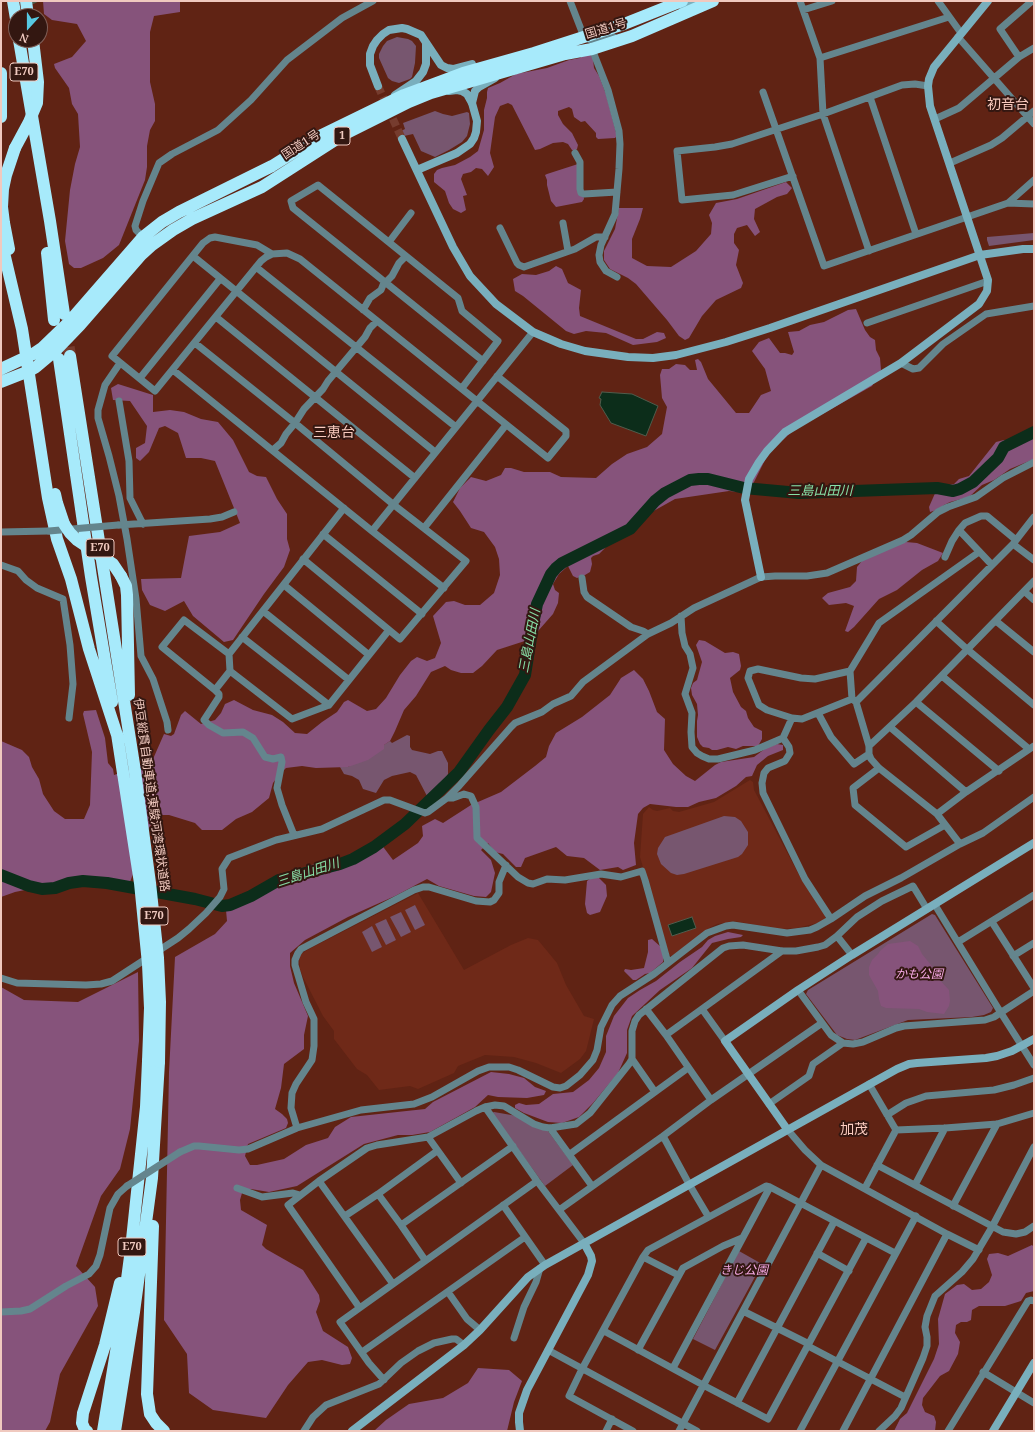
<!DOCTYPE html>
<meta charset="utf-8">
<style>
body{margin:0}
#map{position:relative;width:1035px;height:1432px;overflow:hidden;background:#602314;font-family:"Noto Serif",serif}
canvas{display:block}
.frame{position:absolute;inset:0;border:2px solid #f0c9bf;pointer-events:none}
.north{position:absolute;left:8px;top:8px;width:40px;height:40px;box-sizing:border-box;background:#331711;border:1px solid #7f5e57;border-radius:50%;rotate:201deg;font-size:11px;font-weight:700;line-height:16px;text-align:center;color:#f0c9bf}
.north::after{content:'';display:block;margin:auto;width:14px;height:18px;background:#57c9e2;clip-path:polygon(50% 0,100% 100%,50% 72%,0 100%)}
</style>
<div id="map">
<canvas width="1035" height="1432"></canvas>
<div class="frame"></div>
<div class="north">N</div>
</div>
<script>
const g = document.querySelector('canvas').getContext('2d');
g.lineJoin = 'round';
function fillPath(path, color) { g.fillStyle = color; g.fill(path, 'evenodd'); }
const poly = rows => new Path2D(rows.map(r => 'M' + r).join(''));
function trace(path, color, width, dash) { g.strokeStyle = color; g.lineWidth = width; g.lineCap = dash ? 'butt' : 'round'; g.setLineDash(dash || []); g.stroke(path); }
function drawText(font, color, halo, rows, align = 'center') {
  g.font = font + ' "Noto Serif","Noto Sans JP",serif'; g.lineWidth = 4; g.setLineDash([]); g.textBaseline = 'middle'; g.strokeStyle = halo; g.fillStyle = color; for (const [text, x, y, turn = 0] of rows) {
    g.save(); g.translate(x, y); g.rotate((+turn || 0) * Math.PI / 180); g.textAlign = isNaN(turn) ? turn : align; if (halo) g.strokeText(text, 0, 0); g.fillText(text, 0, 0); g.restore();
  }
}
const built = poly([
 [750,780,753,782,754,790,799,875,825,914,825,921,797,928,779,929,734,921,717,924,711,927,687,947,672,956,669,955,640,857,643,814,649,807,653,810,657,811,670,808,673,811,679,812,714,802],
 [418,893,464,970,511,945,528,938,538,940,557,963,566,985,584,1016,594,1019,586,1051,580,1059,561,1073,536,1063,514,1057,485,1055,458,1066,454,1073,418,1089,410,1086,379,1090,367,1075,357,1069,334,1039,334,1031,323,1016,303,977,300,969,299,958,301,954,309,949]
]);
const green = poly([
 [397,37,408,39,412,41,416,46,415,63,412,77,410,79,399,83,392,81,388,78,379,58,379,54,383,46,387,41],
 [435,111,443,114,452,116,467,112,469,113,470,124,467,136,462,142,449,150,435,157,421,151,413,134,404,136,401,131,405,129,403,123],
 [1034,233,1034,240,989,246,987,240,987,237],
 [407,735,410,736,410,747,412,750,430,754,438,751,442,751,448,763,448,774,443,782,427,796,416,775,410,772,392,776,384,780,376,793,363,789,359,780,352,776,344,774,340,767,348,767,390,741,392,743],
 [724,816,735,817,741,821,748,832,748,845,742,854,738,857,684,874,677,875,671,873,661,864,657,854,658,848,665,837],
 [415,905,425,925,415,930,405,910],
 [401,912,411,932,401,937,390,917],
 [932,914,935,915,993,1008,991,1012,984,1015,972,1017,908,1020,855,1040,847,1039,837,1035,806,994,808,990],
 [386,919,396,940,386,945,375,924],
 [372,926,382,947,372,952,362,932],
 [494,1112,517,1116,548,1131,573,1165,545,1186,492,1113],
 [739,1251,762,1264,715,1350,693,1339]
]);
const forest = poly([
 [43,1,180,1,180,12,154,16,150,32,150,82,155,104,155,121,150,130,147,146,147,167,145,180,119,245,103,258,81,268,74,268,69,264,65,241,70,190,75,164,80,147,78,114,72,104,69,88,55,68,54,64,72,57,86,41,77,24,52,20,44,14],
 [590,54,593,59,594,68,599,76,606,94,617,136,615,138,598,139,596,137,596,133,585,121,581,122,574,117,572,109,569,107,558,111,558,115,563,124,572,133,578,145,577,149,574,151,572,150,568,144,563,142,553,143,540,149,535,150,512,105,508,103,500,106,495,117,490,153,494,167,488,176,482,169,476,168,471,172,463,174,461,179,467,195,463,196,466,210,461,213,453,209,449,203,445,191,434,182,434,174,437,170,442,168,455,165,470,157,478,151,484,130,484,110,487,98,487,92,488,88,500,83,516,74,547,68,569,60,580,58,583,55],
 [578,164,584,199,582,202,556,207,551,201,547,185,547,180,545,175,547,174],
 [786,182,792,188,787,194,777,197,755,209,754,219,760,232,755,236,747,225,737,228,734,234,734,243,739,250,736,265,743,283,741,288,716,300,702,316,689,338,685,340,679,336,667,320,636,284,628,278,610,269,604,260,604,251,615,229,619,208,643,208,640,219,632,239,632,258,647,266,671,267,696,251,711,234,712,223,709,215,716,203,737,199],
 [556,266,562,269,568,283,581,290,579,308,580,316,636,339,643,339,657,332,664,333,666,338,657,342,633,345,606,333,586,331,574,334,566,331,523,296,515,291,513,279,522,274,536,275,549,271],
 [856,309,865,330,870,337,875,340,876,350,880,358,881,370,872,386,794,430,769,452,753,484,744,485,738,492,729,491,675,499,650,513,642,523,608,545,599,554,593,556,591,558,592,564,590,572,585,575,577,578,573,576,568,566,559,574,553,584,555,590,559,593,558,603,553,614,531,639,497,650,482,666,473,673,461,673,451,670,445,666,431,672,416,696,404,710,395,731,390,741,384,745,384,749,368,760,348,767,316,768,302,766,286,768,278,776,273,783,269,798,252,812,236,819,222,830,202,830,195,823,169,815,161,815,150,826,131,859,133,874,130,882,115,879,99,881,59,883,15,892,1,897,1,741,22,750,29,757,32,767,39,779,43,794,54,811,65,819,84,819,90,805,92,752,83,714,84,711,96,710,105,738,108,763,113,769,114,775,148,763,153,759,164,734,171,736,174,734,181,715,185,711,201,724,215,720,221,713,225,704,234,700,253,710,272,715,283,722,295,733,307,734,322,722,337,712,344,702,348,700,367,711,376,709,386,698,400,675,411,661,417,657,427,661,435,658,441,643,433,616,446,602,454,601,465,605,480,605,494,593,500,575,499,559,495,547,484,532,471,528,460,511,453,502,460,488,471,477,486,481,501,475,505,468,511,468,524,472,550,472,561,477,596,478,612,464,627,454,647,447,662,434,667,407,662,398,660,375,662,369,669,369,676,364,685,365,690,370,697,370,695,360,698,359,701,362,708,379,736,413,749,413,761,395,771,391,765,369,752,351,759,342,769,338,780,353,785,353,792,355,794,352,788,332,799,331,810,325,824,322,848,310],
 [118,384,153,395,153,412,170,410,184,412,201,419,218,422,233,440,249,472,257,476,266,477,277,499,287,514,287,539,290,550,284,567,264,594,233,640,224,642,193,616,184,601,165,611,150,605,142,590,141,579,181,578,189,536,220,532,240,523,215,461,201,458,186,458,178,433,165,426,159,428,149,452,140,461,136,458,136,448,145,443,147,426,130,401,113,400,111,388],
 [1028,437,1034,437,1034,459,1010,469,994,480,982,485,969,497,950,502,944,505,940,509,930,512,929,507,936,491,943,486,954,484,959,479,969,476,996,442,1004,440,1021,444],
 [906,542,917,543,943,553,938,561,922,570,897,590,879,599,854,627,848,632,845,631,854,606,846,603,829,605,822,598,828,593,850,587,856,581,857,567,866,556,886,547],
 [699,640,705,641,725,653,733,652,739,654,741,666,740,670,730,678,733,692,741,707,746,711,748,718,754,727,762,731,762,739,758,746,743,746,736,749,728,747,717,750,712,750,709,748,703,747,700,744,697,737,697,721,698,715,697,704,692,695,691,688,693,683,697,680,702,662,696,645],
 [634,670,643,679,649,691,657,712,665,719,664,750,673,764,686,776,695,781,715,765,721,762,754,757,766,748,777,744,783,745,783,750,768,756,757,765,752,776,746,777,736,786,716,798,699,802,688,807,676,807,650,804,643,808,638,814,634,843,636,865,623,870,618,867,600,870,584,858,567,856,556,847,525,858,521,867,516,867,503,854,495,852,488,843,481,850,491,860,495,873,491,892,486,897,474,896,439,886,427,879,395,896,348,917,305,940,290,953,290,966,294,983,308,1016,304,1035,304,1049,284,1064,281,1088,275,1109,282,1114,287,1119,288,1123,286,1128,248,1144,245,1156,250,1165,257,1165,284,1159,306,1145,328,1138,335,1127,351,1117,425,1109,433,1102,491,1072,509,1074,524,1078,535,1087,546,1091,544,1095,527,1098,498,1097,488,1095,475,1107,430,1132,412,1135,398,1135,364,1144,297,1186,269,1192,251,1189,242,1193,240,1200,241,1210,267,1225,262,1245,266,1249,303,1270,319,1295,320,1301,316,1312,323,1331,348,1347,352,1358,350,1364,342,1365,322,1360,308,1362,288,1385,266,1418,213,1410,189,1393,187,1354,164,1320,169,1072,175,957,215,934,227,921,226,910,248,900,314,864,353,860,381,844,393,860,418,843,423,836,422,826,435,819,443,823,471,805,501,792,535,766,546,757,549,746,556,733,582,717,610,695,621,678],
 [598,877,606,885,607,896,600,912,590,915,587,913,585,904,587,881,591,878],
 [728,932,743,935,741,937,728,939,712,943,692,968,660,990,632,1016,627,1030,627,1053,618,1073,593,1103,579,1117,562,1123,548,1122,524,1113,515,1108,515,1105,519,1103,526,1105,539,1104,553,1094,573,1092,589,1080,599,1068,606,1052,606,1036,614,1016,628,998,640,990,656,981,680,962,702,947,708,940,715,936],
 [652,939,661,947,663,955,663,962,650,973,645,974,636,980,633,980,624,971,625,969,631,970,644,968,648,952,648,940],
 [910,941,918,946,922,954,931,965,936,976,949,990,950,1001,949,1006,944,1014,927,1012,919,1009,886,1008,881,1006,879,999,878,991,869,975,869,967,872,960,878,954,880,951,888,944],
 [138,972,139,1041,130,1129,120,1169,101,1196,76,1266,95,1287,98,1306,60,1374,50,1422,45,1431,1,1431,1,987,24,1000,78,1002],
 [1032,1245,1034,1247,1034,1291,1026,1293,1021,1301,1005,1306,979,1306,972,1310,971,1320,967,1322,961,1322,956,1325,955,1333,960,1342,958,1354,949,1371,940,1376,923,1398,922,1405,925,1412,934,1416,936,1422,935,1431,894,1431,900,1419,907,1413,934,1359,939,1344,938,1319,945,1294,957,1285,964,1284,972,1290,981,1289,989,1282,992,1275,987,1259,989,1254,998,1253,1008,1256],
 [478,1368,509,1370,522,1381,514,1402,507,1431,374,1431,386,1420,409,1404,443,1398,468,1383]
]);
const water = poly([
 [602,392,632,394,658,406,646,436,611,423,600,405,601,399,599,398,602,392],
 [692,917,696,928,672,936,668,925,692,917]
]);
const stream = poly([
 [33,3,37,1]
]);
const river = poly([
 [1,875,29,886,42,889,55,888,69,883,83,881,107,883,195,899,222,906,230,905,251,896,279,880,340,864,353,859,374,847,405,824,459,772,489,730,507,707,525,675,534,619,537,604,551,574,556,568,562,563,630,529,655,501,665,493,690,480,699,479,708,479,744,488,799,493,937,488,953,491,960,489,973,482,998,458,1004,447,1034,432]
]);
const secondaryTunnel = poly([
 [378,86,402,139]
]);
const highwayTunnel = poly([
 [66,329,70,356]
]);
const street = poly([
 [570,1,584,37,593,41,612,36,618,40],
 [800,1,820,58,823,114,869,251],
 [938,1,961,33],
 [803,10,832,1],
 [958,37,1034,124],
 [592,49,608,90,619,131,620,144,619,169,615,214,601,245,599,255,600,262,606,271,617,277],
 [1019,57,1000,29,1032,1],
 [820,58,949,17],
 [763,92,824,266,1008,203,1034,204],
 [870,97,916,234],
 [935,119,959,108,1019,57,1034,48],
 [575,153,580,162,580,189,581,193,584,194,617,192],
 [950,163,991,145,1002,138,1034,111],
 [793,176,733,195,682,200,677,151,715,147,732,144,823,114,902,85,915,84,928,86],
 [1008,203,1034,180],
 [563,223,568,251],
 [500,228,517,263,519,265,524,267,575,249,596,237,605,237],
 [144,238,136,230,135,226,143,201,159,163,172,154,218,130,251,100,287,60,342,18,373,1],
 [389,242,411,213],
 [272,254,257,245,215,237,210,238,203,243,112,356,155,391,261,261,266,257,272,254,287,253,300,259,548,458,566,436,566,431,497,376],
 [193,256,435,452],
 [256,267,456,427],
 [363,310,370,298,381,290,383,285,392,276,399,263,406,256],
 [216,317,415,478],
 [867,323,988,281],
 [195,343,295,423,394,505,466,561,400,639,303,559],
 [120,363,105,385,98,410,98,418,109,456,119,496,127,539,136,599,141,656,153,679,167,722,168,730],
 [901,363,913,369,919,368,943,344,986,314,1034,306],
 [173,370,372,531,533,332],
 [140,378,220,279],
 [462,388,498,341,462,311,458,298,318,185,291,201,293,208,483,361],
 [119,401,129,461,130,498,143,524],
 [273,450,281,443,286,434,295,423,304,409,323,389,328,381,365,337,370,328,377,321],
 [344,508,229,654,230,671,292,719,329,705,389,630],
 [119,525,210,519,222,517,234,512],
 [424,528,506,425],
 [959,530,992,565],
 [372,531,444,588],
 [1,532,49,531],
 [323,534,422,614],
 [1013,544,1034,560],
 [945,557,952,541,959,530,965,523,981,516,987,516,1016,540],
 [1,565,18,571,26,580,37,588,63,599,70,645,73,684,69,718],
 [582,578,584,592,587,597,631,627,643,631,648,634],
 [284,585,369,655],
 [1025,592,1034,600],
 [263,611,349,680],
 [681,616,682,633,685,646,690,654,693,668,685,694,692,713,691,732,692,747,697,753,702,756,709,759,718,759,755,750,783,738,789,747,790,753,785,761,768,768,764,773,762,783,763,793,805,879,831,919],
 [936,621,968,650,1034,705],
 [996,621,1034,652],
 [242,637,329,705],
 [229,654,184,620,162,647,215,690,230,671],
 [850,671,879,623,979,552],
 [942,676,1029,749],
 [215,690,219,694,219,697,204,720,209,725,223,733,243,732,253,738,265,757,273,759,281,757,282,762,277,788,282,805,294,835],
 [856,702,1013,544,1034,517],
 [916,702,999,771],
 [818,713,831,737,854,764,869,754],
 [792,718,767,710,759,705,748,678,750,671,758,669,801,678,815,679,850,671,852,699,856,702,869,746,869,754,871,759,879,768,937,814,960,844],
 [890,727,966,792],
 [783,738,792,718,802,719,852,699],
 [869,746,916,702,1034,581],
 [879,768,853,788,855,805,906,847,945,825],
 [447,798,453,798,464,794,471,796,476,807,477,838,518,877,528,883,533,884,547,879,565,880,601,874,621,877,642,871,645,880,668,963],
 [937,814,966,792,1034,746],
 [935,905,1001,1013,1034,1065],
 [992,922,1034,988],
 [837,936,852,955],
 [958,942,1034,895],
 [1013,956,1034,943],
 [1,978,17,983,86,985,101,984,112,981,178,938,189,929,206,913,220,897,224,889,222,869,229,858,276,840,322,829,384,800,390,800,425,813,428,812,447,798,459,786,511,727,515,723,542,712,553,704,571,696,583,682,648,634,671,623,694,608,761,577,775,576,807,576,827,573,903,540,911,535,938,512,948,507,976,497,1003,478,1034,462],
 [798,990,831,1035,843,1043,853,1044,863,1042,896,1028,904,1026,985,1020,994,1017,1034,991],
 [646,1009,666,1035,711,1100],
 [702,1009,725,1041],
 [666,1035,782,951],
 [632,1059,655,1092],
 [869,1084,896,1130],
 [769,1104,809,1076,813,1064,843,1043],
 [485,1107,537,1181,584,1243],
 [887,1115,906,1103,926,1096,994,1090,1014,1085,1034,1078],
 [297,1128,291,1108,292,1093,296,1084,312,1060,314,1046,314,1019,306,1002,295,965,295,960,298,953,301,949,341,928,414,890,423,887,429,887,476,901,490,902,494,900,499,893,499,882,506,865],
 [550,1128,592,1186],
 [787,1129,805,1150,821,1165,947,1234,979,1250],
 [896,1130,945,1128,997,1124,1034,1113],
 [663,1136,689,1184,708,1216],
 [428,1137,461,1183],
 [180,1152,194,1146,199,1146,239,1150,248,1149,297,1128,361,1110,414,1104,432,1097,478,1071,489,1067,509,1067,518,1070,553,1087,560,1088,566,1086,580,1075,593,1060,597,1050,601,1027,612,1005,620,996,654,974,707,933,726,926,733,925,787,933,810,930,817,927,831,919,865,896,901,878,960,844,983,833,1034,797],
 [570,1154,688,1068],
 [877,1165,1003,1232,1016,1234,1025,1232,1034,1226],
 [319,1181,367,1148,377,1145,428,1137,476,1111,485,1107,495,1105,504,1106,534,1124,543,1127,550,1128,576,1124,590,1113,629,1064,632,1059,632,1031,635,1021,639,1015,723,948,729,946,743,945,782,951,796,951,818,947,825,945,837,936,857,917,882,901,913,886,927,909],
 [915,1185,945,1128],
 [237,1188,262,1197,293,1193,300,1195],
 [865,1188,896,1130],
 [378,1194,401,1225,425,1260],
 [503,1205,545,1265],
 [953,1206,997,1124],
 [559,1210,663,1136,711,1100,822,1023],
 [345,1216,378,1194,437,1151],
 [401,1225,513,1146],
 [817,1253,849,1271],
 [643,1257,678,1275],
 [448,1292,467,1319,480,1330],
 [359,1307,288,1205,319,1181,393,1284],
 [743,1311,809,1344],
 [1,1312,21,1311,30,1309,66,1286,89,1274,96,1266,100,1255,110,1208,118,1194,127,1186],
 [604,1331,703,1385,768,1419,866,1238],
 [514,1338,524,1307,536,1282,540,1268],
 [808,1346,905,1397],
 [548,1350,697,1431],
 [638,1350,683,1268,723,1246,742,1238],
 [362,1352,525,1237],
 [673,1368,770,1187],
 [983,1372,1034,1403],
 [384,1380,369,1363,340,1322,537,1181],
 [737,1403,834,1222],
 [304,1431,313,1417,326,1405,379,1384,401,1363,418,1351,434,1343,452,1339,456,1339,464,1345],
 [606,1431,612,1419],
 [633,1431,569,1396,582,1369,643,1257,648,1250,766,1186,770,1187,895,1253],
 [679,1431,821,1165],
 [800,1431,916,1216],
 [843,1431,947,1234],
 [879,1431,895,1416,901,1408,923,1358,927,1346,927,1337,925,1327,927,1316,935,1296,962,1272,973,1259,992,1227,1034,1147],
 [948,1431,1028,1301,1031,1300,1034,1301]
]);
const secondary = poly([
 [682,14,684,7,698,1],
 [378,86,370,65,370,54,373,46,377,40,383,34,389,30,402,28,407,29,421,35,441,65,447,68,453,69,472,64],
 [395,95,416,81,423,72,426,64,426,43],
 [472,103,475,91,479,87,495,78],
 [402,139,453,247,470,276,496,304,533,332,561,344,585,351,628,357,653,358,676,355,726,342,770,328,980,255,1023,249,1034,249],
 [417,170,457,153,470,144,474,138,476,132,477,121,472,103,467,94,462,91,457,90,449,91],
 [761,577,745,500,749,479,759,462,767,451,785,432,901,363,979,304,987,291,988,280,930,106,928,86,929,79,934,67,988,1],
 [787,1129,725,1041,798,990,852,955,1034,843],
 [352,1431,464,1345,480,1330,528,1277,545,1265,897,1069,909,1064,917,1063,986,1058,997,1056,1012,1051,1034,1039],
 [520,1431,519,1422,519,1413,527,1390,588,1275,592,1261,591,1256,584,1243],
 [993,1431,1034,1363]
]);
const highway = poly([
 [13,1,16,19],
 [26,1,28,16],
 [19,40,50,221,64,314],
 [1,73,1,117],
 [1,240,22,329,48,498,57,539,71,579,89,649,119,741],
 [9,249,4,223,2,207,3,189,6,175,15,148],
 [47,253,54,320],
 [70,356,135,771],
 [59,359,91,577,112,702],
 [1,369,33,354,42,348,69,322,143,237,162,222,179,212,272,166,320,136,404,95,463,73,534,53,624,24,682,1],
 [1,382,29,371,36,367,55,351,80,325,141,255,152,245,173,230,192,219,262,187,343,135,409,102,431,93,565,54,592,49,632,36,713,1],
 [55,494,57,503,64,524],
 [121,576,126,586,127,595,129,695],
 [117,734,123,773],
 [153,1226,147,1394,150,1414,156,1423,164,1431],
 [87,1431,85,1430,82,1423,83,1413,105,1345,120,1283],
 [103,1431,123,1309,131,1249,146,1107,148,1061],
 [115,1431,134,1312,152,1178,159,1062]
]);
const streetBridge = poly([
 [49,531,118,525],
 [127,1186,180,1152]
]);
const highwayBridge = poly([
 [15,148,29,122,37,103,38,82,33,40],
 [64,524,70,533,77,540,113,564,121,576],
 [135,771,150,883,158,958,160,1002,159,1062],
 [123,773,140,883,148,964,150,1008,148,1061]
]);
const shields = [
 [24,72,28],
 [342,136,16],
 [100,548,28],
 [154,916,28],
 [132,1247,28]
];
const shieldNames = [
 ["E70",24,72],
 ["1",342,136],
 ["E70",100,548],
 ["E70",154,916],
 ["E70",132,1247]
];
const streetNames = [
 ["国道1号",606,29,-17],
 ["国道1号",301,145,-33],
 ["伊豆縦貫自動車道;東駿河湾環状道路",151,795,82]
];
const parkNames = [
 ["かも公園",919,975],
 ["きじ公園",744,1271]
];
const waterNames = [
 ["三島山田川",820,491],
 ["三島山田川",530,641,-79],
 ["三島山田川",308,873,-18]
];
const quarterNames = [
 ["初音台",1008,105],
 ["三恵台",334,433],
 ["加茂",854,1130]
];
fillPath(built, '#6f2918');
fillPath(green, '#77566f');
fillPath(forest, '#86537b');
fillPath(water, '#0c2d1a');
trace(water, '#505c4c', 1);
trace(stream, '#505c4c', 2);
trace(river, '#0c2d1a', 12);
trace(secondaryTunnel, '#763c2e', 8, [8, 4]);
trace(highwayTunnel, '#763c2e', 12, [12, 6]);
trace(street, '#64858d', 7);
trace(secondary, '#79afbd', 8);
trace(highway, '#a7eafb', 12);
trace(streetBridge, '#64858d', 7);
trace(highwayBridge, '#a7eafb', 12);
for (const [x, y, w] of shields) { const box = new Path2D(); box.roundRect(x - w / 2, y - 9, w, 18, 3); g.fillStyle = '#331711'; g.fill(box); trace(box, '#f0c9bf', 1); }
drawText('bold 11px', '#f0c9bf', null, shieldNames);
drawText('12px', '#f0c9bf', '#331711', streetNames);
drawText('italic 12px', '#f6a9e5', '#331711', parkNames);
drawText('italic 13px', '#87e0a7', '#331711', waterNames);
drawText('14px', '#facbbf', '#331711', quarterNames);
</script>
